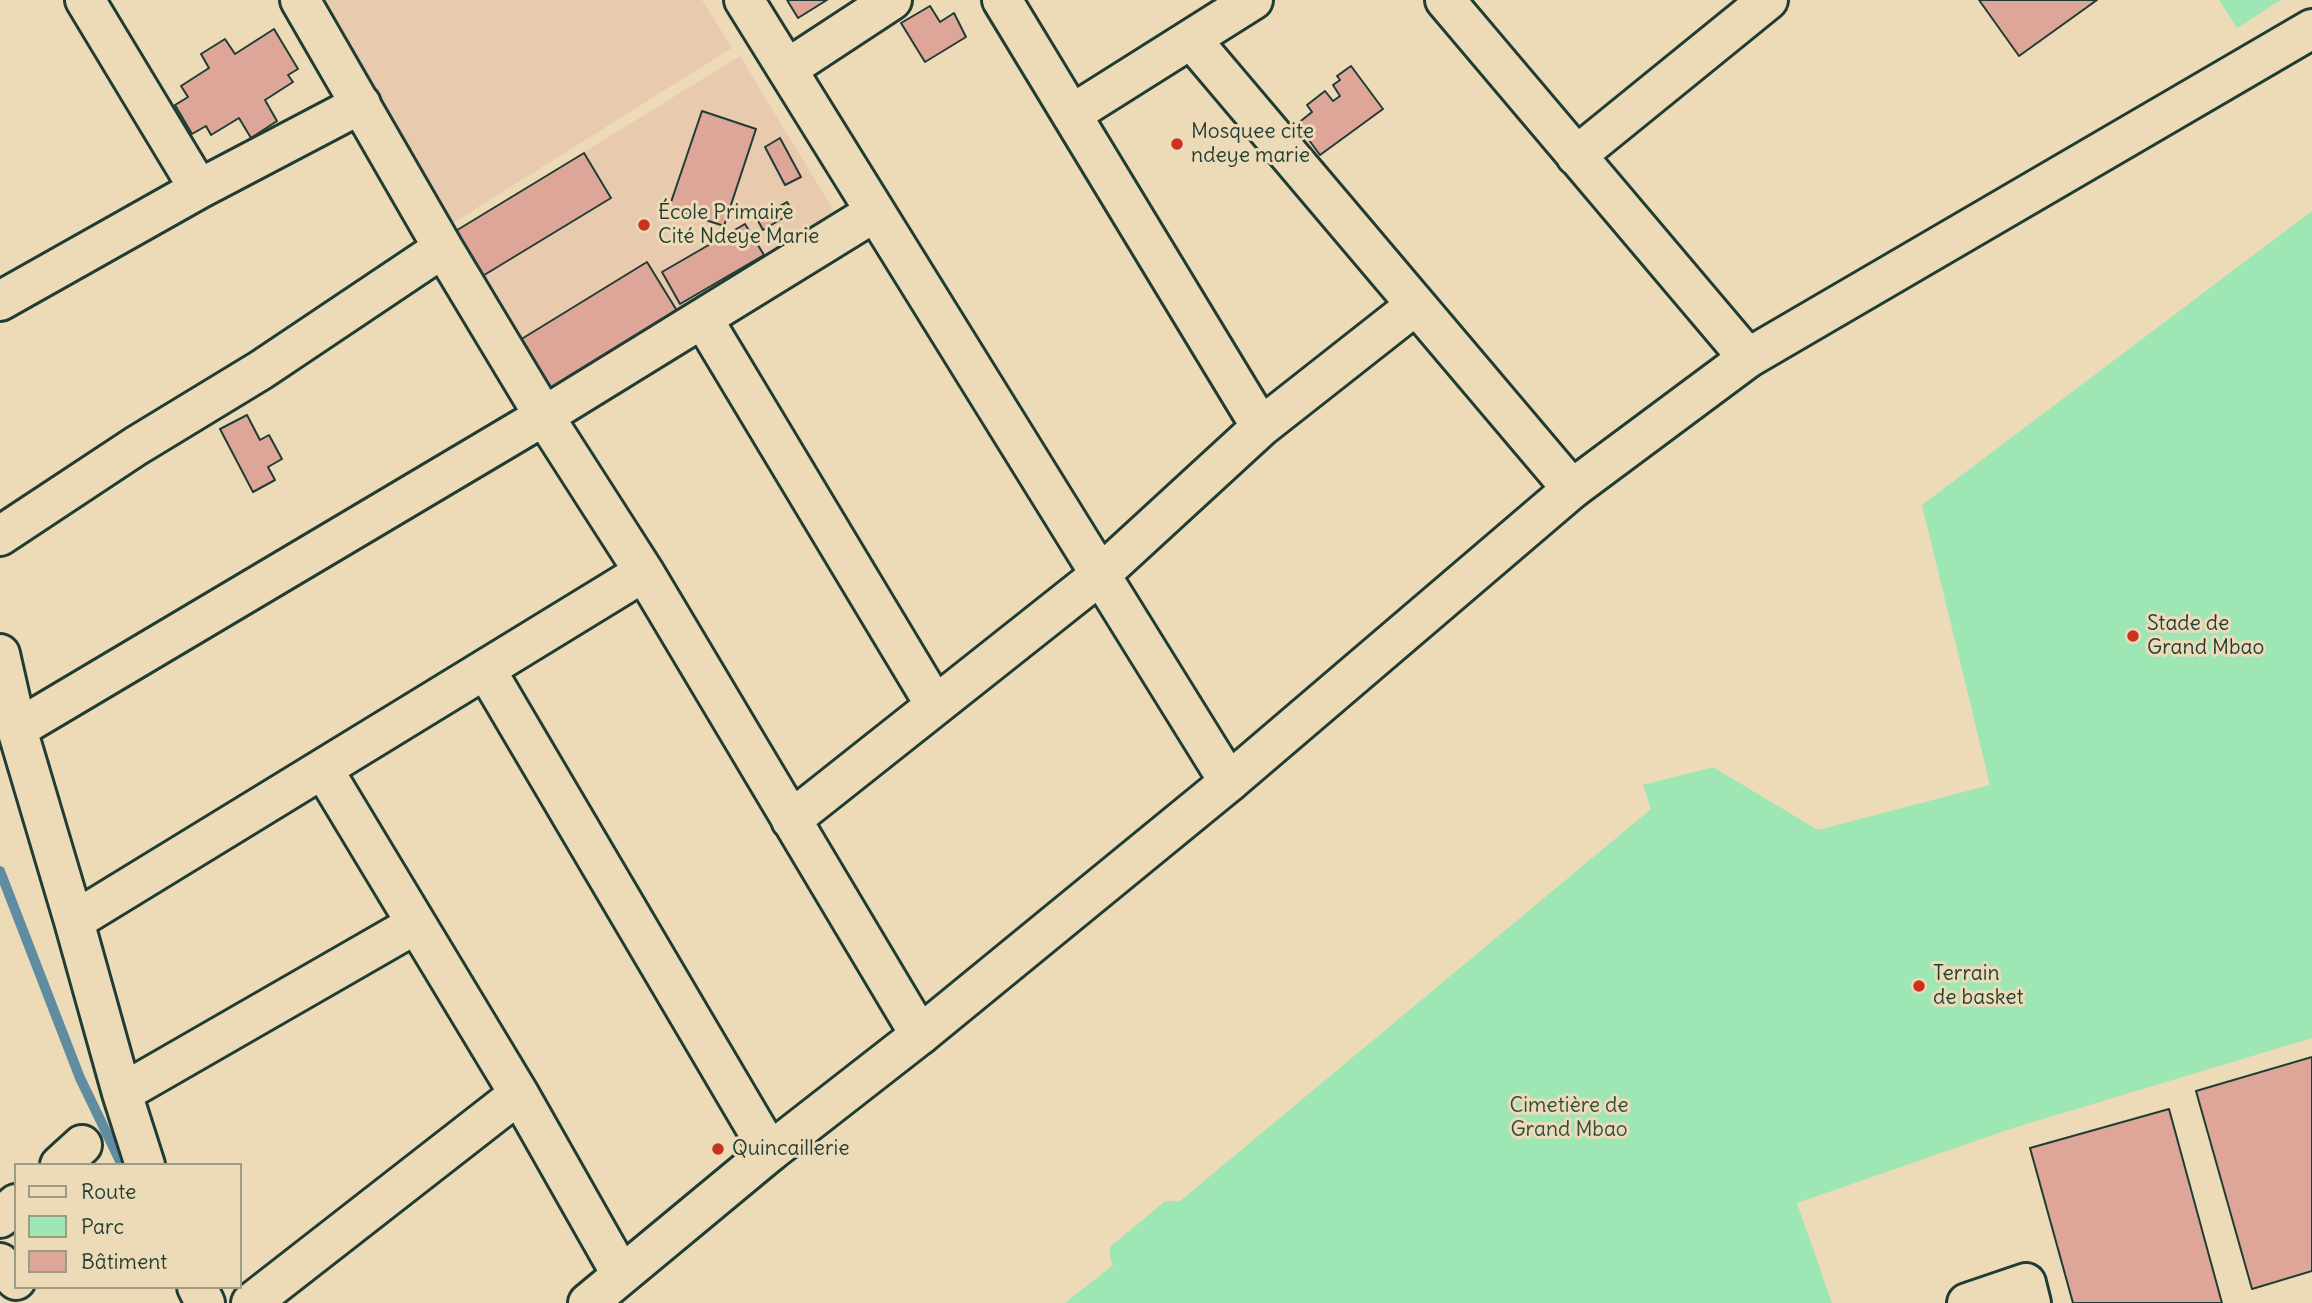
<!DOCTYPE html>
<meta charset="utf-8">
<style>
body{margin:0}
#map{position:relative;width:2312px;height:1303px;overflow:hidden;background:#eddbb8;font-family:Delius,sans-serif}
canvas{display:block}
.legend{position:absolute;left:14px;top:1163px;width:228px;height:126px;box-sizing:border-box;background:#eddbb8;border:2px solid #9b9c83;margin:0;padding:9px 12px;list-style:none;font-size:21px;color:#1f3d34}
.legend li{display:flex;align-items:center;gap:14px;height:35px}
.legend b{width:35px;border:2px solid #9b9c83}
</style>
<div id="map">
<canvas width="2312" height="1303"></canvas>
<ul class="legend">
<li><b style="height:9px;background:#eddbb8"></b>Route</li>
<li><b style="height:19px;background:#9ee6b4"></b>Parc</li>
<li><b style="height:19px;background:#dea698"></b>Bâtiment</li>
</ul>
</div>
<script>
const g = document.querySelector('canvas').getContext('2d');
g.lineJoin = 'round';
function fillPath(path, color) { g.fillStyle = color; g.fill(path, 'evenodd'); }
const poly = rows => new Path2D(rows.map(r => 'M' + r).join(''));
function trace(path, color, width, dash) { g.strokeStyle = color; g.lineWidth = width; g.lineCap = dash ? 'butt' : 'round'; g.setLineDash(dash || []); g.stroke(path); }
function drawText(font, color, halo, rows, align = 'center') {
  g.font = font + ' Delius,sans-serif'; g.lineWidth = 6; g.setLineDash([]); g.textBaseline = 'middle'; g.strokeStyle = halo; g.fillStyle = color; for (const [text, x, y, turn = 0] of rows) {
    g.save(); g.translate(x, y); g.rotate((+turn || 0) * Math.PI / 180); g.textAlign = isNaN(turn) ? turn : align; if (halo) g.strokeText(text, 0, 0); g.fillText(text, 0, 0); g.restore();
  }
}
const built = poly([
 [314,0,702,0,732,48,453,223],
 [740,56,837,216,547,395,449,235]
]);
const green = poly([
 [2219,0,2281,0,2237,28],
 [2312,211,2312,1038,2010,1129,1797,1203,1832,1303,1065,1303,1113,1265,1110,1257,1110,1247,1165,1201,1180,1201,1651,809,1643,785,1713,767,1818,830,1990,785,1922,505]
]);
const stream = poly([
 [0,871,80,1078,122,1165]
]);
const building = poly([
 [787,0,827,0,798,18,787,0],
 [1979,0,2097,0,2019,56,1979,0],
 [930,6,940,22,954,13,966,37,925,62,901,23,930,6],
 [274,29,298,69,288,75,293,82,265,100,277,121,251,138,239,118,211,135,206,126,192,134,175,105,188,97,181,86,209,68,201,54,225,39,235,54,274,29],
 [1351,66,1383,109,1320,155,1297,124,1312,112,1307,105,1325,91,1333,101,1340,96,1333,85,1340,80,1337,76,1351,66],
 [702,111,756,129,724,226,669,208,702,111],
 [780,138,801,177,785,185,765,147,780,138],
 [584,153,611,198,476,280,449,235,584,153],
 [787,202,793,212,763,230,757,219,787,202],
 [745,224,764,255,680,304,662,272,745,224],
 [647,262,679,314,547,395,515,343,647,262],
 [247,415,260,440,269,435,282,459,268,467,275,480,253,492,220,429,247,415],
 [2312,1057,2312,1271,2252,1289,2196,1091,2312,1057],
 [2169,1109,2222,1303,2073,1303,2030,1148,2169,1109]
]);
const minor = poly([
 [85,0,199,189],
 [300,0,443,248,544,416,644,572,920,1035],
 [744,0,1229,782],
 [1002,0,1261,427],
 [1445,0,1748,358],
 [1191,39,1572,489],
 [787,69,892,0],
 [1072,114,1253,0],
 [1576,156,1768,0],
 [0,301,199,189,361,104],
 [703,319,935,705],
 [0,536,136,446,261,370,443,248],
 [0,654,17,729,74,921,122,1093,145,1165],
 [486,670,770,1152],
 [17,729,544,416,875,212],
 [323,769,519,1094,621,1274],
 [791,820,1100,575,1261,427,1416,305],
 [74,921,644,572],
 [122,1093,416,924],
 [60,1165,82,1145],
 [0,1218,16,1204],
 [0,1263,16,1280],
 [197,1287,205,1303],
 [251,1303,519,1094],
 [1967,1303,2026,1283,2031,1303]
]);
const tertiary = poly([
 [588,1303,770,1152,920,1035,1229,782,1572,489,1748,358,2312,29]
]);
const markers = [
 [1177,144,7,"#c8321e"],
 [644,225,7,"#c8321e"],
 [2133,636,7,"#c8321e"],
 [1919,986,7,"#c8321e"],
 [718,1149,7,"#c8321e"]
];
const poiNames = [
 ["Mosquee cite",1191,132],
 ["ndeye marie",1191,156],
 ["École Primaire",658,213],
 ["Cité Ndeye Marie",658,237],
 ["Stade de",2147,624],
 ["Grand Mbao",2147,648],
 ["Terrain",1933,974],
 ["de basket",1933,998],
 ["Quincaillerie",732,1149]
];
const parkNames = [
 ["Cimetière de",1569,1106],
 ["Grand Mbao",1569,1130]
];
fillPath(built, '#e8cbae');
fillPath(green, '#9ee6b4');
trace(stream, '#608ca1', 10);
fillPath(building, '#dea698');
trace(building, '#1f3d34', 2);
trace(minor, '#1f3d34', 44);
trace(tertiary, '#1f3d34', 44);
trace(minor, '#eddbb8', 38);
trace(tertiary, '#eddbb8', 38);
for (const [x, y, r, color] of markers) { const dot = new Path2D(); dot.arc(x, y, r, 0, 2 * Math.PI); g.fillStyle = color; g.fill(dot); trace(dot, '#eddbb8', 2.5); }
drawText('21px', '#1f3d34', '#eddbb8', poiNames, 'left');
drawText('21px', '#2c4e41', '#eddbb8', parkNames);
</script>
